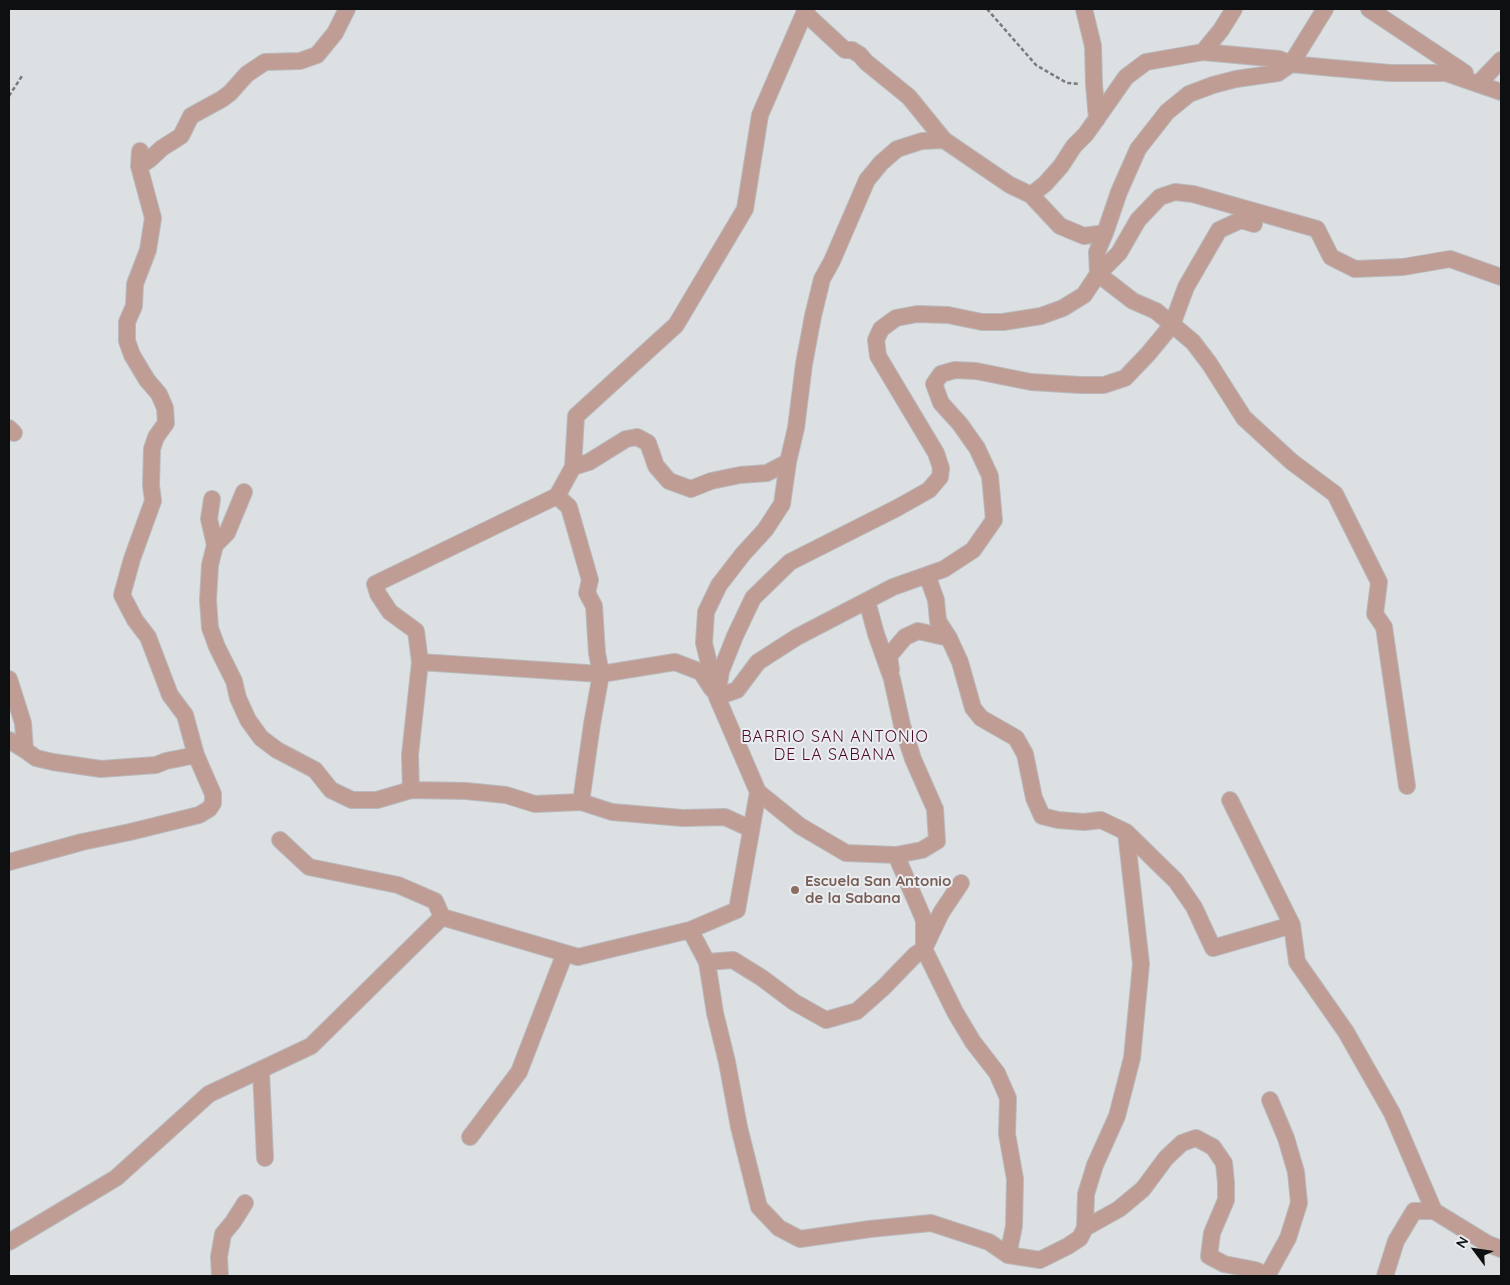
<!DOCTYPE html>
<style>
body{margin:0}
#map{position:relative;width:1510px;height:1285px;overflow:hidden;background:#dde0e3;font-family:Quicksand,sans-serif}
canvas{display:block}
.frame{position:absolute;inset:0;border:10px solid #0e0f10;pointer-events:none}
.north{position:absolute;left:1450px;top:1225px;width:50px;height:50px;-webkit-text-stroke:4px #eaedf1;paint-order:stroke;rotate:301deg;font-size:14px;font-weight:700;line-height:20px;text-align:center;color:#0e0f10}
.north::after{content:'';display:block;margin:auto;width:18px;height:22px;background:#0e0f10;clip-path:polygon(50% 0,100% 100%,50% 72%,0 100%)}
</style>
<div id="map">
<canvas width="1510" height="1285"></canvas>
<div class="frame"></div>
<div class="north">N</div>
</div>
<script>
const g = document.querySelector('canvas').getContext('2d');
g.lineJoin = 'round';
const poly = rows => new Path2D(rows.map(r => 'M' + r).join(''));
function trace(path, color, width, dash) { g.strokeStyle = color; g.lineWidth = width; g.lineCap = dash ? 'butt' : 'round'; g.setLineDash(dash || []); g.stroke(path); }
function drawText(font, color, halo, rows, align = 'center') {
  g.font = font + ' Quicksand,sans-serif'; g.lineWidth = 4; g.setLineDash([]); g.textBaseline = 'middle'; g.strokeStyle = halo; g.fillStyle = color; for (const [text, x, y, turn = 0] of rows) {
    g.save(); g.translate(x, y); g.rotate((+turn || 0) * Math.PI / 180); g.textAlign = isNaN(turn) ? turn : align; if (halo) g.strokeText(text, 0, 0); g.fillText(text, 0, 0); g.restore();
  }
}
const path = poly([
 [987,9,1036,65,1067,83,1080,84],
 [9,96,22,76]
]);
const street = poly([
 [807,9,805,13,845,50,852,50,860,55,866,62,909,97,944,140],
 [1084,9,1093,46,1094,84,1097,119],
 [1369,9,1465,73],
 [1203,52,1221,30,1234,9],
 [1479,83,1501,60],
 [139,166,149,160,162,148,181,136,191,116,222,99,230,93,247,74,265,62,300,61,317,55,335,33,347,9],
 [1031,195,1045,184,1061,166,1074,146,1086,134,1126,77,1146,62,1203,52,1279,59,1291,64,1333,68,1390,73,1446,73,1501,92],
 [1098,274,1133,301,1156,311,1193,342,1209,363,1244,418,1292,462,1335,494,1379,582,1375,614,1384,627,1407,786],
 [1098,274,1097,252,1105,233,1119,192,1138,149,1167,112,1189,94,1213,85,1236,79,1278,73,1291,64,1325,9],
 [9,428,14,433],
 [573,467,589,462,626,439,637,437,648,443,656,466,669,481,691,489,711,481,740,475,767,473,788,462],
 [557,496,569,507,590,580,587,593,594,606,597,653,601,674,592,724,581,802],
 [212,499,209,519,215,545,210,565,208,600,210,628,217,647,234,681,238,698,248,720,261,738,277,750,315,770,331,790,352,800,377,800,411,790,466,791,506,795,535,804,581,802,612,812,683,818,725,817,751,829],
 [215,545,227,533,244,492],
 [927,575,936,600,938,621,949,638,960,662,973,708,981,718,1016,738,1025,754,1034,798,1042,816,1058,820,1084,822,1101,820,1126,832,1176,881,1194,907,1213,948,1292,925],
 [891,670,889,656,905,637,918,631,949,638],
 [9,679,23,723,25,750,9,740],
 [712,689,701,672,675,662,601,674,420,662,416,631,390,612,378,594,375,584,557,496,573,467,576,416,676,325,745,209,760,115,806,9],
 [718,690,721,671,735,636,753,598,790,562,897,508,929,490,940,477,941,468,936,453,878,356,876,340,881,329,896,318,917,314,948,315,982,322,1003,322,1041,316,1063,308,1084,295,1098,274,1119,253,1138,220,1160,197,1175,192,1193,194,1317,229,1331,257,1355,269,1403,267,1450,259,1501,277],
 [717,697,737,690,758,662,797,637,893,587,944,569,973,550,994,520,990,476,977,448,960,424,941,403,934,384,941,374,955,370,976,371,1031,382,1080,385,1104,385,1125,378,1148,354,1172,325,1186,287,1219,230,1241,220,1254,224],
 [25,750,36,758,53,762,101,769,156,765,166,761,196,755],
 [411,790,410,755,420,662],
 [758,792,800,826,846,853,896,855,922,850,937,841,935,809,913,759,902,725,892,679,876,634,867,601],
 [1230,800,1292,925,1297,962,1346,1032,1392,1113,1434,1211,1488,1244,1501,1249],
 [280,840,309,867,398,885,435,901,442,917],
 [896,855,924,920,924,949,955,1012,973,1042,997,1073,1008,1098,1007,1134,1015,1179,1014,1226,1008,1255],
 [9,862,82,842,130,832,199,815,209,809,213,803,213,794,196,755,185,715,170,695,148,637,135,620,122,595,132,559,153,501,151,485,152,449,156,437,166,423,165,408,159,394,147,380,132,355,127,341,127,322,134,306,135,284,148,250,153,218,139,166,140,151],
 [690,930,707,962,715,1013,727,1062,739,1127,759,1207,779,1228,800,1239,870,1229,931,1223,989,1242,1008,1255,1040,1260,1068,1246,1080,1238,1085,1228,1119,1209,1143,1189,1166,1158,1182,1143,1196,1138,1213,1147,1224,1163,1226,1183,1226,1200,1212,1233,1209,1256,1224,1264,1255,1270,1268,1276],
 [707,962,733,960,762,978,794,1002,826,1020,857,1011,884,987,915,955,924,949,941,913,961,883],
 [261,1071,265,1158],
 [470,1137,519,1072,565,953],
 [1085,1228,1086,1194,1095,1165,1117,1116,1132,1058,1141,964,1126,832],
 [9,1242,116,1178,209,1094,311,1046,442,917,578,957,690,930,737,910,758,792,717,697,704,643,706,612,719,585,743,554,765,530,782,504,788,462,796,428,804,364,813,316,822,279,832,261,867,180,881,163,897,149,922,141,944,140,1010,185,1031,195,1060,226,1084,236,1105,233],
 [220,1276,219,1257,223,1234,233,1222,245,1203],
 [1267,1276,1288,1238,1299,1203,1296,1172,1286,1138,1270,1100],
 [1385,1276,1396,1241,1414,1211,1434,1211]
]);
const markers = [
 [795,890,5,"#8d6e63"]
];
const educationNames = [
 ["Escuela San Antonio",805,881],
 ["de la Sabana",805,898]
];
const neighbourhoodNames = [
 ["BARRIO SAN ANTONIO",835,737],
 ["DE LA SABANA",835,755]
];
trace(street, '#b8babd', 18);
trace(path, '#797b7d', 2.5, [4, 2.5]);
trace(street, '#c09d94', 16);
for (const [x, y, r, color] of markers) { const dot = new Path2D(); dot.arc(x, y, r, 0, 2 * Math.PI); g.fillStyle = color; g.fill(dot); trace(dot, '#eaedf1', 2); }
drawText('bold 15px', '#785e54', '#eaedf1', educationNames, 'left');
g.letterSpacing = '1px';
drawText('16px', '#4f0b26', '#eaedf1', neighbourhoodNames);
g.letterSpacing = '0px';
</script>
